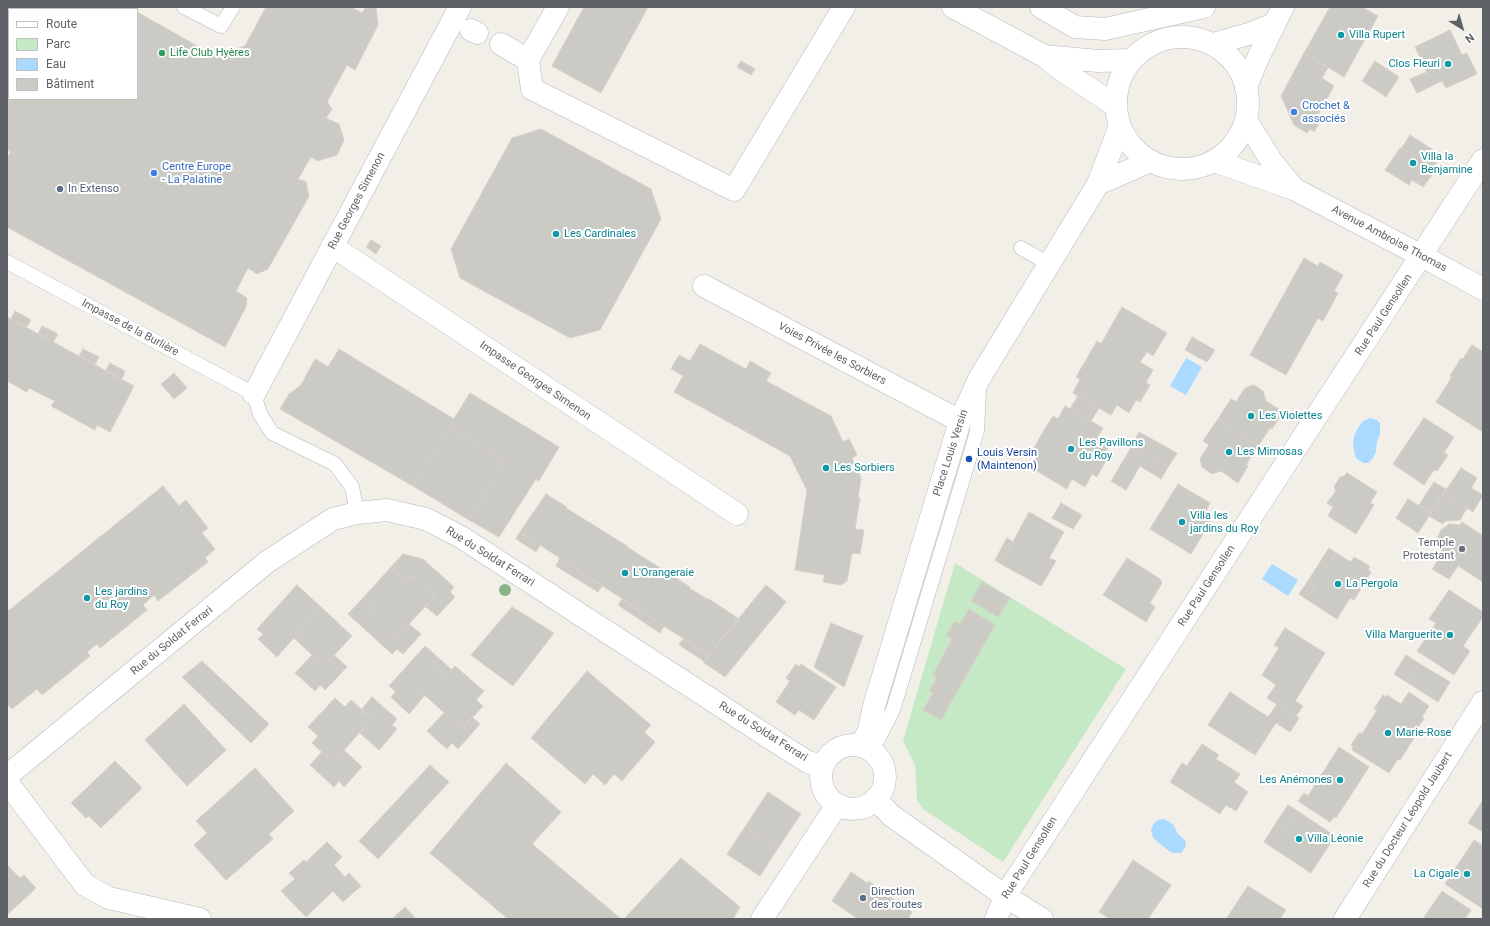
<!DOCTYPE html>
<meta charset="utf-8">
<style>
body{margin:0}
#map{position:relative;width:1490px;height:926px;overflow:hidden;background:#f1efe8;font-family:Roboto,sans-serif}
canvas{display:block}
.frame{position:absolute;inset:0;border:8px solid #5f6368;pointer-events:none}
.legend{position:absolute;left:8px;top:8px;width:130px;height:92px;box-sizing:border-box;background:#fff;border:1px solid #bfc1c3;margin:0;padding:5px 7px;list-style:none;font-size:12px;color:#5f6368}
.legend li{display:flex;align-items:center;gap:8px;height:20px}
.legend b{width:20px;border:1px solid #bfc1c3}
.north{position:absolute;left:1442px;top:8px;width:40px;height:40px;-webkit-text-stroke:3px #fff;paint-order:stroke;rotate:143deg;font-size:11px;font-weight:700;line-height:16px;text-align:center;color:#5f6368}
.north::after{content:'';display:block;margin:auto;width:14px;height:18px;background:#5f6368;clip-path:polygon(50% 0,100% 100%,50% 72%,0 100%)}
</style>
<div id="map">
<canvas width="1490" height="926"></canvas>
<div class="frame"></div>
<ul class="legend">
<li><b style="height:5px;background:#fff"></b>Route</li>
<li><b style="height:11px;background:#c5e8c5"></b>Parc</li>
<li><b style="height:11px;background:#aadaff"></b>Eau</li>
<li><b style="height:11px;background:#cccac5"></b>Bâtiment</li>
</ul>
<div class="north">N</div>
</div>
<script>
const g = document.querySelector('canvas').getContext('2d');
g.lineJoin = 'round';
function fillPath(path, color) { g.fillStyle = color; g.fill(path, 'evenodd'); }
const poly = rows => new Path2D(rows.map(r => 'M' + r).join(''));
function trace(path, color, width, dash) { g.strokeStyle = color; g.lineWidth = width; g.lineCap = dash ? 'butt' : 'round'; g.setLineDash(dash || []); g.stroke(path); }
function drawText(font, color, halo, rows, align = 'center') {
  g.font = font + ' Roboto,sans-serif'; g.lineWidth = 4; g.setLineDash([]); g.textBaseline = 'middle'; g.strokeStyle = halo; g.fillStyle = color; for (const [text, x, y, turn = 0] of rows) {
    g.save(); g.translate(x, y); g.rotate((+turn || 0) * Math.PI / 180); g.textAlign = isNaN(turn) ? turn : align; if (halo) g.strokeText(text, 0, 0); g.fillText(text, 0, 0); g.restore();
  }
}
const green = poly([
 [955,563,1126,669,1003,862,923,809,917,800,915,765,903,741]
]);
const water = poly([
 [1186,358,1202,367,1186,395,1170,386],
 [1370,418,1377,420,1380,423,1380,434,1377,441,1376,452,1373,458,1368,463,1364,463,1357,459,1355,456,1353,443,1354,436,1359,426,1363,421],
 [1272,564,1298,580,1288,596,1262,579],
 [1164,819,1173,824,1178,834,1185,840,1186,846,1181,853,1173,853,1169,851,1154,839,1152,835,1151,830,1154,823,1158,820]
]);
const building = poly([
 [114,7,128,7,132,9,112,9,114,7],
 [266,7,351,7,362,13,366,7,376,7,378,25,355,70,347,65,327,102,332,109,326,118,339,124,344,140,337,155,318,161,311,157,298,179,306,182,309,196,268,269,257,274,248,268,236,291,247,298,246,307,225,347,7,227,7,158,11,152,7,150,7,15,9,16,9,99,137,99,137,12,215,56,245,46,266,7],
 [584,7,648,7,601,93,552,66,584,7],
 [1330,7,1362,7,1378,16,1344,77,1304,53,1330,7],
 [1450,30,1462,55,1467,53,1477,74,1446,88,1442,81,1417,93,1410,79,1427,72,1415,47,1450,30],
 [1304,53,1328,68,1322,78,1334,86,1315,120,1320,122,1314,132,1310,129,1307,133,1294,125,1281,96,1304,53],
 [741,61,755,69,751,75,737,67,741,61],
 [1375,61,1399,77,1386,97,1362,81,1375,61],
 [541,129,651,189,661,219,600,330,570,338,460,278,451,249,512,138,541,129],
 [1410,135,1441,155,1429,174,1432,175,1423,187,1412,180,1409,185,1385,170,1400,148,1401,149,1410,135],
 [371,240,381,246,376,254,366,247,371,240],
 [1304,258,1318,266,1320,262,1343,275,1334,291,1338,293,1323,321,1318,318,1286,375,1250,355,1304,258],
 [1122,307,1167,333,1153,356,1147,352,1140,362,1153,370,1146,383,1150,385,1140,402,1136,400,1129,413,1117,405,1111,415,1073,393,1080,379,1076,377,1097,341,1101,344,1122,307],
 [15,311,31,320,26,328,11,319,15,311],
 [7,317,134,386,110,432,97,425,95,430,51,406,55,401,29,388,27,392,7,381,7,317],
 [42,326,58,334,53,342,38,334,42,326],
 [1192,337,1215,350,1207,362,1185,350,1192,337],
 [700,344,746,369,750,361,771,373,766,381,831,416,843,442,849,439,857,455,852,458,861,478,858,498,860,498,855,529,864,530,860,554,852,553,847,581,841,585,823,582,825,575,795,570,807,490,790,456,674,392,683,376,671,369,679,355,690,361,700,344],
 [1472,345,1483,352,1483,432,1436,402,1452,377,1450,376,1461,358,1463,359,1472,345],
 [83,349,99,357,95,364,79,356,83,349],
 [339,349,454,419,470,393,559,447,539,481,536,479,499,537,469,520,505,460,450,427,413,486,280,409,289,394,301,385,315,359,328,367,339,349],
 [110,363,125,371,122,379,106,370,110,363],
 [174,373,187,388,174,399,161,384,174,373],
 [1254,385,1263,391,1266,401,1283,412,1272,429,1270,428,1258,446,1218,419,1231,399,1236,402,1245,388,1254,385],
 [1078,396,1099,408,1091,421,1070,409,1078,396],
 [1065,406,1103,428,1097,438,1110,445,1102,457,1106,460,1097,477,1092,474,1085,487,1072,479,1067,489,1030,467,1037,455,1032,452,1040,437,1053,416,1058,419,1065,406],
 [1424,418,1454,437,1444,453,1448,455,1437,471,1434,470,1424,485,1393,464,1424,418],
 [1218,419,1258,446,1246,465,1248,466,1238,483,1221,471,1212,474,1202,467,1200,458,1209,445,1203,441,1218,419],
 [450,427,505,460,469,520,413,486,450,427],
 [1139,432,1177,453,1168,467,1132,446,1139,432],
 [1132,446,1168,467,1161,479,1140,466,1126,490,1111,481,1132,446],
 [1461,468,1477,478,1471,488,1483,495,1473,512,1444,493,1461,468],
 [1347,473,1377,492,1370,503,1374,505,1356,534,1328,516,1333,507,1327,503,1336,491,1334,487,1340,477,1344,476,1347,473],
 [1434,482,1446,489,1431,513,1419,505,1434,482],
 [1178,484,1210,503,1206,511,1214,516,1191,554,1150,529,1178,484],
 [163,486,179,506,186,500,208,528,202,533,215,549,205,558,208,562,158,601,154,595,143,605,147,610,100,648,97,644,87,652,90,656,42,695,37,689,12,709,7,704,7,612,163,486],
 [1444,493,1467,508,1460,520,1445,521,1443,524,1429,516,1444,493],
 [546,494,567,507,566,508,627,546,627,547,690,587,689,588,707,599,709,599,739,619,709,655,664,626,520,532,546,494],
 [1408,499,1431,513,1418,533,1396,518,1408,499],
 [1061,503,1082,515,1073,529,1052,518,1061,503],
 [1029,512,1064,532,1049,558,1056,561,1041,586,1001,564,1029,512],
 [1462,522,1483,536,1483,582,1458,566,1449,579,1432,569,1443,553,1438,545,1437,539,1441,530,1449,524,1460,525,1462,522],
 [520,532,540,545,536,552,516,539,520,532],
 [1007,538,1013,542,1001,564,995,560,1007,538],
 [1329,548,1336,553,1327,567,1320,562,1329,548],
 [1336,553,1351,562,1354,557,1370,566,1368,570,1371,572,1354,600,1350,598,1337,619,1306,599,1315,586,1308,581,1320,562,1327,567,1336,553],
 [403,554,423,559,454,587,450,592,455,597,437,616,425,606,435,596,411,575,406,581,391,567,403,554],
 [560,558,602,586,598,592,556,566,560,558],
 [1127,558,1160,579,1162,583,1150,603,1155,607,1146,622,1103,595,1127,558],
 [391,567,406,581,411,575,435,596,396,638,372,616,377,610,364,597,391,567],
 [1308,581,1315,586,1306,599,1299,594,1308,581],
 [982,582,1010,598,998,617,971,601,982,582],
 [297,585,321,607,277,657,258,639,263,634,257,629,297,585],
 [766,585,786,602,725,677,703,662,766,585],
 [1449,590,1483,612,1483,617,1463,646,1470,651,1454,675,1417,651,1436,623,1429,619,1449,590],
 [364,597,377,610,372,616,396,638,409,624,421,634,403,654,397,649,392,654,348,614,364,597],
 [622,599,664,626,660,633,618,605,622,599],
 [321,607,352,636,324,666,294,638,321,607],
 [512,607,554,633,513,686,471,655,512,607],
 [969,609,995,625,941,720,923,710,933,693,929,691,937,678,933,675,952,639,946,636,954,622,960,624,969,609],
 [831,623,863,636,844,687,814,667,831,623],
 [1285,628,1325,653,1295,701,1303,706,1296,716,1267,698,1276,685,1262,675,1279,648,1274,645,1285,628],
 [683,639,709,655,704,661,679,645,683,639],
 [425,646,452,670,445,677,437,669,419,690,425,695,409,714,391,697,396,692,389,686,425,646],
 [312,655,324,666,334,655,347,667,325,690,320,685,315,691,295,673,312,655],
 [1406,655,1420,664,1408,683,1394,674,1406,655],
 [202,661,269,724,251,743,182,677,202,661],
 [796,664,799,667,801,664,836,687,814,720,799,710,795,715,776,702,790,681,786,678,796,664],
 [1420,664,1450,682,1438,702,1408,683,1420,664],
 [455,666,484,691,476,700,483,706,462,729,419,690,437,669,445,677,455,666],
 [587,671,651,725,644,732,655,742,622,781,614,774,605,785,593,774,585,784,531,738,587,671],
 [1230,692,1268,717,1277,704,1299,718,1290,732,1276,723,1255,755,1208,725,1230,692],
 [1409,692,1429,706,1422,717,1424,719,1414,733,1416,735,1400,760,1398,759,1389,773,1352,750,1353,747,1351,745,1359,733,1362,734,1377,710,1374,709,1383,695,1386,697,1387,695,1401,704,1409,692],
 [372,697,397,719,392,725,397,729,379,750,360,733,372,719,361,710,372,697],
 [335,698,345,707,351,700,372,719,333,762,312,743,318,736,308,727,335,698],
 [184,704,226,750,187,786,145,740,184,704],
 [444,713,462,729,472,717,480,724,458,749,452,743,447,749,427,731,444,713],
 [1202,744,1219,755,1216,759,1240,774,1234,782,1248,792,1236,811,1226,805,1220,814,1170,782,1182,763,1187,766,1202,744],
 [1339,747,1369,767,1336,818,1334,817,1330,822,1298,801,1304,793,1308,796,1339,747],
 [344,750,362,767,344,787,339,781,334,787,310,765,322,752,333,762,344,750],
 [115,761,142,788,101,828,89,816,86,818,71,803,115,761],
 [506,763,561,812,532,844,621,919,508,919,430,853,506,763],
 [430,765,449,782,378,859,359,841,430,765],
 [255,768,294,811,269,834,273,839,226,880,194,845,207,833,196,821,255,768],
 [768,792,801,814,778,848,745,827,768,792],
 [1483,800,1483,832,1468,823,1483,800],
 [1288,805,1296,810,1284,828,1276,823,1288,805],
 [1296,810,1335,836,1311,873,1264,842,1276,823,1284,828,1296,810],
 [745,827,778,848,760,876,727,854,745,827],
 [1474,840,1483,846,1483,909,1445,884,1474,840],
 [327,842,342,857,334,865,345,877,349,873,361,886,343,902,333,891,306,917,281,891,295,879,289,873,304,860,306,862,327,842],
 [681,858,740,907,733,919,624,919,681,858],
 [1133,860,1171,885,1148,919,1110,919,1099,912,1133,860],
 [7,865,20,878,24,875,36,888,7,915,7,865],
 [851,872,867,883,868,881,888,894,887,895,912,912,908,919,858,919,832,901,851,872],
 [1248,886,1286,910,1280,919,1226,919,1248,886],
 [1442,891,1471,910,1465,919,1423,919,1442,891],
 [405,907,416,919,392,919,405,907]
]);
const lane = poly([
 [184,7,221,26,233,7],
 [45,9,46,7],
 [7,75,9,72],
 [1021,248,1049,264],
 [7,262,254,394,260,414,272,433,335,464,352,487,357,513],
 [872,751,893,710,969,459,977,431,979,389]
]);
const street = poly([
 [1041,7,1075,27,1105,29,1204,7],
 [471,30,477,33],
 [501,44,528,60,558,7],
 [1213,44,1252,33,1274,24],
 [528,60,532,89,734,190,844,7],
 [1246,87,1258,58,1283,7],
 [1098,184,1151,161],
 [332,246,737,514],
 [704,286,960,421],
 [254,394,460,7],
 '821 777a32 32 0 1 1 64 0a32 32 0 1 1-64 0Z',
 [861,746,869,730,874,706,960,421,979,379,1098,184,1120,126],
 [7,776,267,562,333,519,357,513,387,510,426,519,461,537,787,749,808,762,823,766],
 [7,782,85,885,109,898,200,919],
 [875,799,892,816,1005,896,1042,919],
 [762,919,837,805],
 [996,919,1005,896,1483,160],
 [1345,919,1483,702]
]);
const secondary = poly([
 [953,7,1044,56,1063,71,1116,106],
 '1116 103a66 66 0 1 1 132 0a66 66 0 1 1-132 0Z',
 [1044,56,1098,61,1131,60],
 [1246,120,1272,162,1294,189],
 [1214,161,1294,189,1422,256,1483,289]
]);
const trees = [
 [505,590]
];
const markers = [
 [1341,35,4,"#0f9aa8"],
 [162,53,4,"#2e9e5b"],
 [1448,64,4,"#0f9aa8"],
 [1294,112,4,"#3f7fe0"],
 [1413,163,4,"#0f9aa8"],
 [154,173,4,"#3f7fe0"],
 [60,189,4,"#5c6f8a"],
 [556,234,4,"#0f9aa8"],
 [1251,416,4,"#0f9aa8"],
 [1071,449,4,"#0f9aa8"],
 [1229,452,4,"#0f9aa8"],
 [969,459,4,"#1a4fb4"],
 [826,468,4,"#0f9aa8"],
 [1182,522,4,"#0f9aa8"],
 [1462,549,4,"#6b7280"],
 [625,573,4,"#0f9aa8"],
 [1338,584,4,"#0f9aa8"],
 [87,598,4,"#0f9aa8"],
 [1450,635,4,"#0f9aa8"],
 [1388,733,4,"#0f9aa8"],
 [1340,780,4,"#0f9aa8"],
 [1299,839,4,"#0f9aa8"],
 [1467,874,4,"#0f9aa8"],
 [863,898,4,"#5c6f8a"]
];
const cultureNames = [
 ["Villa Rupert",1349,35],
 ["Clos Fleuri",1440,64,"right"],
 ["Villa la",1421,157],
 ["Benjamine",1421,170],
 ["Les Cardinales",564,234],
 ["Les Violettes",1259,416],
 ["Les Pavillons",1079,443],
 ["du Roy",1079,456],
 ["Les Mimosas",1237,452],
 ["Les Sorbiers",834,468],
 ["Villa les",1190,516],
 ["jardins du Roy",1190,529],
 ["L'Orangeraie",633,573],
 ["La Pergola",1346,584],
 ["Les jardins",95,592],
 ["du Roy",95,605],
 ["Villa Marguerite",1442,635,"right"],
 ["Marie-Rose",1396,733],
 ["Les Anémones",1332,780,"right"],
 ["Villa Léonie",1307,839],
 ["La Cigale",1459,874,"right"]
];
const leisureNames = [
 ["Life Club Hyères",170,53]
];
const shopNames = [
 ["Crochet &",1302,106],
 ["associés",1302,119],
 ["Centre Europe",162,167],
 ["- La Palatine",162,180]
];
const serviceNames = [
 ["In Extenso",68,189],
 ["Direction",871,892],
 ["des routes",871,905]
];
const streetNames = [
 ["Rue Georges Simenon",357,201,-62],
 ["Avenue Ambroise Thomas",1389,239,28],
 ["Rue Paul Gensollen",1384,315,-57],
 ["Impasse de la Burlière",130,328,28],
 ["Voies Privée les Sorbiers",832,354,28],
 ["Impasse Georges Simenon",535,381,34],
 ["Place Louis Versin",951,453,-72],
 ["Rue du Soldat Ferrari",490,557,32],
 ["Rue Paul Gensollen",1207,586,-57],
 ["Rue du Soldat Ferrari",172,641,-39],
 ["Rue du Soldat Ferrari",763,732,32],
 ["Rue du Docteur Léopold Jaubert",1408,820,-58],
 ["Rue Paul Gensollen",1030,858,-58]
];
const transitNames = [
 ["Louis Versin",977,453],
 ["(Maintenon)",977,466]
];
const worshipNames = [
 ["Temple",1454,543],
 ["Protestant",1454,556]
];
fillPath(green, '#c5e8c5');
fillPath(water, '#aadaff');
fillPath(building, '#cccac5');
trace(building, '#d6d1c6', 1);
trace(lane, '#b5b8bc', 15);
trace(street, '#b5b8bc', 23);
trace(secondary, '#b6babf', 23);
trace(lane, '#fff', 14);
trace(street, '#fff', 22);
trace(secondary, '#fff', 22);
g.fillStyle = '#89b387';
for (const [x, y] of trees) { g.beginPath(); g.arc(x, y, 6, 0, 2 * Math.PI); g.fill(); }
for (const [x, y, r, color] of markers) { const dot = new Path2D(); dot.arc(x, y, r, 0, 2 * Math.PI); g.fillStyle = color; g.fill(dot); trace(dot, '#fff', 1.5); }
drawText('11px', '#0d838f', '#fff', cultureNames, 'left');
drawText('11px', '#27864d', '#fff', leisureNames, 'left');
drawText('11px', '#366cbe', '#fff', shopNames, 'left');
drawText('11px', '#4e5e75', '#fff', serviceNames, 'left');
drawText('11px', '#5f6368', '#fff', streetNames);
drawText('11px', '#164399', '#fff', transitNames, 'left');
drawText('11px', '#5b616d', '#fff', worshipNames, 'right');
</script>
